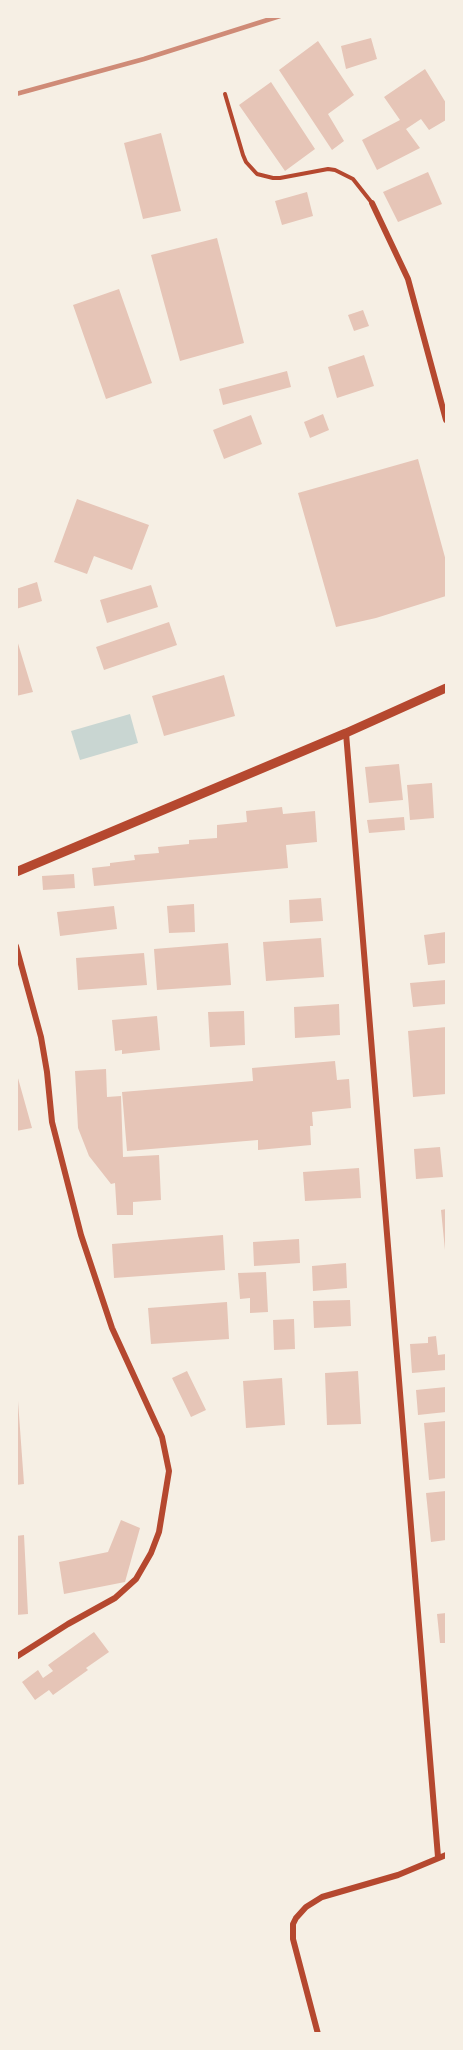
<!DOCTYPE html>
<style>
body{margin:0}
#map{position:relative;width:463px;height:2050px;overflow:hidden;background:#f6efe4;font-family:Ubuntu,sans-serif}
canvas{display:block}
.frame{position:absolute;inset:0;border:18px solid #f6efe4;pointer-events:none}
</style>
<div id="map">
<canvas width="463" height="2050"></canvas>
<div class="frame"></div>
</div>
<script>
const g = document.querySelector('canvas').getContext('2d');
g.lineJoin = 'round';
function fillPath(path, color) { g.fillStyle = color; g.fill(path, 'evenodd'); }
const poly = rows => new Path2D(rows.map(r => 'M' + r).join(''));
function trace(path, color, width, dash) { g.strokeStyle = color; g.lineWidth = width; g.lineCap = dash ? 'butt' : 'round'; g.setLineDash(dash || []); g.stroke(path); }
const water = poly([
 [130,714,138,743,80,760,71,731]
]);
const building = poly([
 [371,38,377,59,346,69,341,46],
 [318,41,354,95,328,114,344,141,332,150,279,70],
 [425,69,446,103,446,120,429,130,421,119,406,129,420,148,377,170,362,140,400,120,384,97],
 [271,82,315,149,285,171,239,105],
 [161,133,181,211,143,219,124,143],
 [428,172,442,204,398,222,383,192],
 [307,192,313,216,282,225,275,201],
 [217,238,244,343,180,361,151,255],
 [119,289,152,383,106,399,73,305],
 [363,310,369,326,354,331,348,315],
 [364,355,374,386,337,398,328,367],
 [287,371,291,387,223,405,219,389],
 [323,414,329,430,310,438,304,422],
 [251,415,262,444,224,459,213,430],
 [418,459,446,561,446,596,376,618,336,627,298,493],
 [77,499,149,525,132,570,94,556,87,574,54,562],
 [37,582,42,601,16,609,16,589],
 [151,585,158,607,107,623,100,600],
 [169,622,177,645,104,670,96,647],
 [16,637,33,692,16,696],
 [224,675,235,716,164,736,152,696],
 [399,764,403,800,369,803,365,767],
 [432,783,434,818,410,820,407,785],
 [282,807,283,814,315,811,317,842,286,845,288,868,94,886,92,868,110,866,110,863,135,860,134,855,159,853,158,847,189,844,189,840,217,838,217,825,247,822,246,811],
 [404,817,405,830,369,833,367,820],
 [74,874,75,888,43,890,42,876],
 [321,898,323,921,290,923,289,900],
 [194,904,195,932,169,933,167,906],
 [114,906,117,929,60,936,57,912],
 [446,932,446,963,428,965,424,935],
 [321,938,324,977,266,981,263,942],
 [228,943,231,985,157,990,154,949],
 [144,953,147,985,78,990,76,958],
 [446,980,446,1004,413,1007,410,983],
 [339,1004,340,1035,295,1038,294,1007],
 [244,1011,245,1045,210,1047,208,1012],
 [157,1016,160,1050,122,1054,122,1050,115,1051,112,1020],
 [446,1027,446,1094,413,1097,408,1031],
 [335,1061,337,1080,349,1079,351,1108,312,1112,313,1126,310,1126,311,1145,258,1150,258,1140,127,1151,122,1092,253,1081,252,1068],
 [106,1069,107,1097,121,1096,123,1157,159,1155,161,1200,133,1202,133,1215,117,1215,115,1183,111,1184,89,1156,78,1128,75,1071],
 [16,1071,32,1128,16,1131],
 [440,1147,443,1177,416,1179,414,1149],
 [359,1168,361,1198,305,1201,303,1172],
 [446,1209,446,1250,445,1250,441,1210],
 [223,1235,225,1270,114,1278,112,1244],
 [299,1239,300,1263,254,1266,253,1242],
 [346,1263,347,1288,313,1291,312,1266],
 [266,1272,268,1312,250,1313,250,1298,240,1299,238,1273],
 [350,1300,351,1326,314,1328,313,1301],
 [227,1302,229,1339,151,1344,148,1308],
 [294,1319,295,1349,274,1350,273,1320],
 [436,1336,438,1355,446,1354,446,1370,412,1373,410,1344,428,1343,428,1337],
 [187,1371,206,1410,191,1417,172,1378],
 [358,1371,361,1424,327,1425,325,1373],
 [282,1378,285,1425,246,1428,243,1381],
 [446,1387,446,1412,418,1415,416,1390],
 [18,1401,24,1484,16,1485,16,1402],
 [446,1421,446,1478,429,1480,424,1423],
 [446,1491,446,1540,431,1542,426,1493],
 [121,1520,140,1528,125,1582,64,1594,59,1562,108,1552],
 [24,1535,28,1614,16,1615,16,1536],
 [446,1613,446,1643,440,1643,437,1614],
 [94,1632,109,1652,86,1668,88,1670,53,1695,49,1690,35,1700,22,1682,38,1670,43,1678,53,1671,48,1665]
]);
const service = poly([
 [225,94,243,155,246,162,257,174,273,178,280,178,328,169,335,170,353,179,372,203]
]);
const minor = poly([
 [372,203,408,279,446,420],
 [346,733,438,1857],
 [16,946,41,1037,47,1072,52,1122,81,1235,112,1328,162,1437,169,1471,159,1532,151,1553,136,1579,115,1598,68,1624,16,1657],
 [318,2034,293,1939,293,1924,296,1918,306,1907,322,1897,398,1875,446,1855]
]);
const tertiary = poly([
 [16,872,346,733,446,688]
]);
const rail = poly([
 [16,94,144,59,280,16]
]);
fillPath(water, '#c9d6d2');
fillPath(building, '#e6c5b7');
trace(service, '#b5482f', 4);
trace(minor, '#b5482f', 6);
trace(tertiary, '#b5482f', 9);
trace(rail, '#cf8b77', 4.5);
</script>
